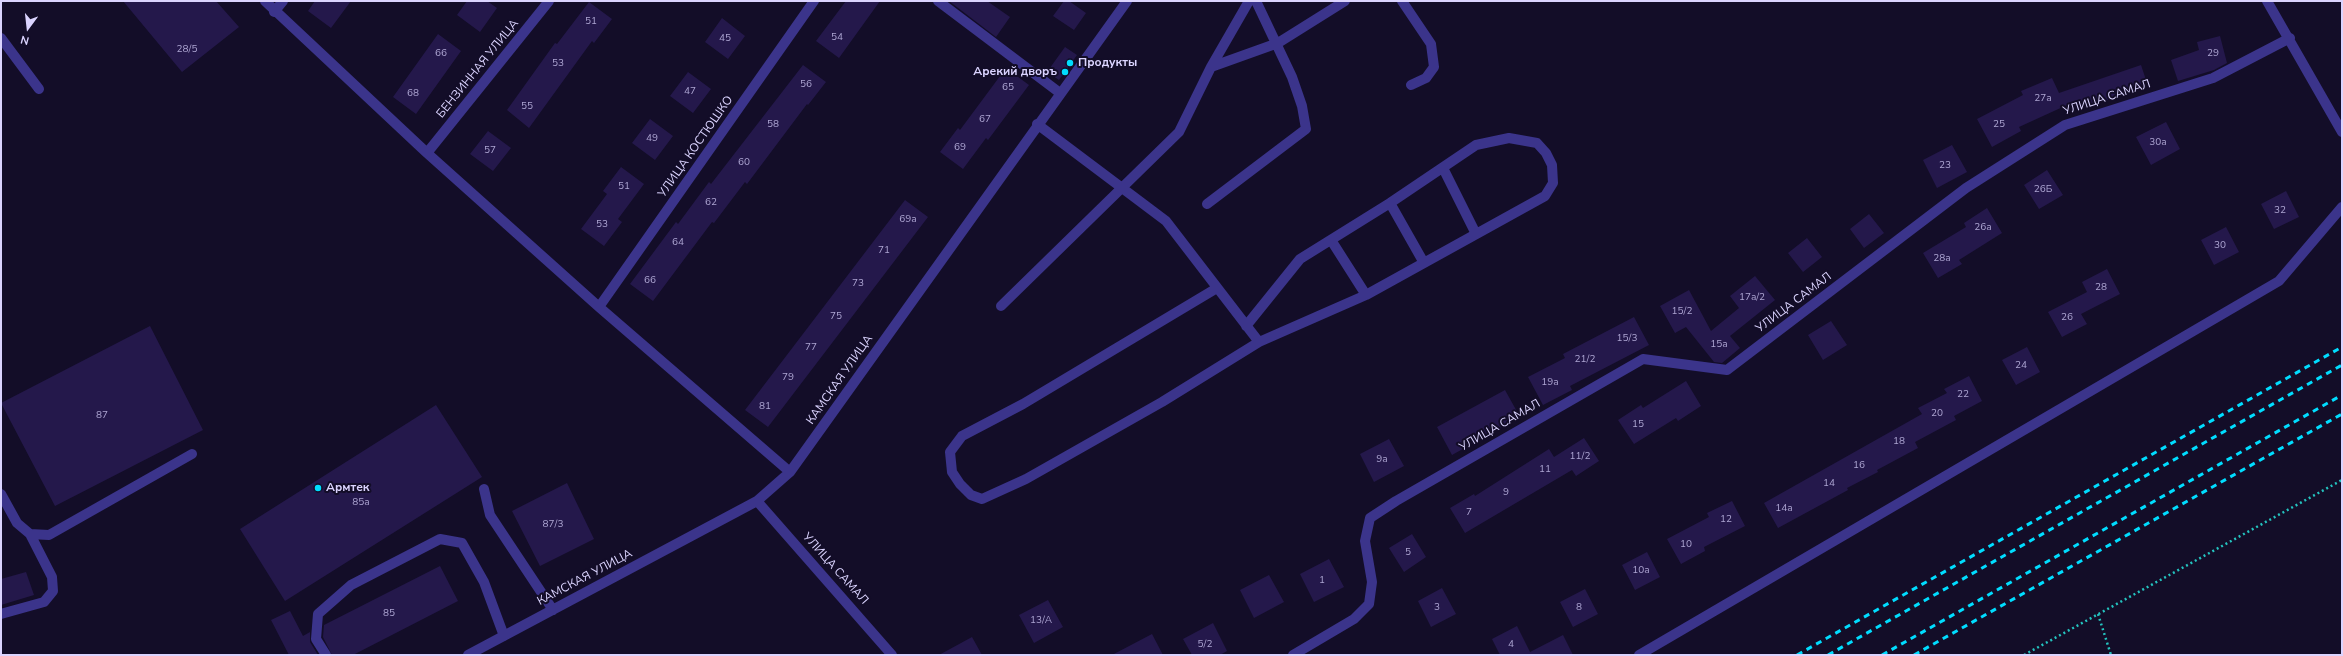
<!DOCTYPE html>
<meta charset="utf-8">
<style>
body{margin:0}
#map{position:relative;width:2343px;height:656px;overflow:hidden;background:#130d28;font-family:"Nunito Sans",sans-serif}
canvas{display:block}
.frame{position:absolute;inset:0;border:2px solid #dbd4ff;pointer-events:none}
.north{position:absolute;left:8px;top:8px;width:40px;height:40px;-webkit-text-stroke:3px #130d28;paint-order:stroke;rotate:195deg;font-size:11px;font-weight:700;line-height:16px;text-align:center;color:#dbd4ff}
.north::after{content:'';display:block;margin:auto;width:14px;height:18px;background:#dbd4ff;clip-path:polygon(50% 0,100% 100%,50% 72%,0 100%)}
</style>
<div id="map">
<canvas width="2343" height="656"></canvas>
<div class="frame"></div>
<div class="north">N</div>
</div>
<script>
const g = document.querySelector('canvas').getContext('2d');
g.lineJoin = 'round';
function fillPath(path, color) { g.fillStyle = color; g.fill(path, 'evenodd'); }
const poly = rows => new Path2D(rows.map(r => 'M' + r).join(''));
function trace(path, color, width, dash) { g.strokeStyle = color; g.lineWidth = width; g.lineCap = dash ? 'butt' : 'round'; g.setLineDash(dash || []); g.stroke(path); }
function drawText(font, color, halo, rows, align = 'center') {
  g.font = font + ' "Nunito Sans",sans-serif'; g.lineWidth = 4; g.setLineDash([]); g.textBaseline = 'middle'; g.strokeStyle = halo; g.fillStyle = color; for (const [text, x, y, turn = 0] of rows) {
    g.save(); g.translate(x, y); g.rotate((+turn || 0) * Math.PI / 180); g.textAlign = isNaN(turn) ? turn : align; if (halo) g.strokeText(text, 0, 0); g.fillText(text, 0, 0); g.restore();
  }
}
const building = poly([
 [123,1,216,1,239,27,182,72],
 [315,1,351,1,331,28,308,11],
 [467,1,487,1,497,8,480,32,457,15],
 [846,1,880,1,839,58,816,41],
 [949,1,987,1,1010,17,996,37],
 [1064,1,1069,1,1086,13,1074,30,1053,16],
 [589,2,612,19,594,43,592,41,529,128,507,110,555,43,557,44],
 [722,18,745,36,728,59,705,42],
 [438,34,461,51,416,114,393,97],
 [2220,36,2227,63,2214,70,2178,81,2171,60,2199,50,2197,42],
 [1065,47,1077,55,1059,80,1047,72],
 [803,65,826,82,808,105,807,104,747,184,745,182,714,223,712,222,653,301,630,284,676,222,678,224,709,182,711,184],
 [2141,65,2148,86,2081,109,2078,100,2019,127,2021,131,1992,147,1977,119,2023,95,2021,91,2052,78,2059,93],
 [1006,68,1029,85,988,140,986,138,963,169,940,152,958,128,960,130],
 [688,72,711,89,693,113,670,96],
 [650,119,673,136,655,160,632,143],
 [2166,122,2180,149,2151,165,2136,137],
 [488,131,511,148,493,171,470,154],
 [1952,145,1967,172,1937,188,1923,160],
 [621,167,644,184,618,219,622,222,604,246,581,229,607,194,603,191],
 [2047,170,2063,195,2039,209,2024,185],
 [2286,191,2299,217,2274,229,2261,204],
 [905,200,928,217,768,427,745,410],
 [1987,208,2002,233,1959,260,1962,264,1938,278,1923,253,1966,227,1964,223],
 [1869,214,1884,233,1864,248,1850,229],
 [2226,227,2239,252,2214,265,2201,240],
 [1807,238,1822,257,1803,272,1788,253],
 [2107,269,2120,294,2081,314,2087,324,2062,337,2048,312,2087,292,2082,282],
 [1755,276,1775,300,1730,336,1740,348,1722,363,1714,362,1686,327,1675,333,1660,306,1689,290,1711,331,1739,308,1730,296],
 [1634,317,1649,345,1570,386,1572,390,1543,405,1528,377,1565,358,1563,354],
 [1831,321,1847,345,1823,360,1808,335],
 [150,326,203,430,55,506,1,403],
 [2027,347,2040,372,2016,385,2002,360],
 [1969,376,1982,401,1954,416,1956,420,1915,442,1918,448,1877,470,1878,472,1847,488,1848,490,1778,528,1764,503,1922,414,1918,408,1947,393,1944,389],
 [1686,381,1701,406,1678,421,1676,418,1634,444,1618,420,1641,405,1643,408],
 [1505,390,1520,417,1452,455,1437,427],
 [436,405,482,477,285,601,240,529],
 [1584,438,1599,461,1576,476,1572,470,1465,533,1450,508,1474,494,1475,496,1549,449,1554,457],
 [1389,439,1404,466,1374,482,1360,454],
 [567,483,594,539,540,566,512,511],
 [1732,501,1745,526,1704,547,1705,551,1681,564,1667,539,1709,517,1707,513],
 [1412,534,1426,557,1404,572,1389,548],
 [1647,552,1660,577,1635,590,1622,565],
 [1329,559,1344,587,1314,602,1300,574],
 [440,566,458,601,353,655,332,655,323,637,324,625],
 [26,572,34,595,1,605,1,579],
 [1269,575,1284,602,1254,618,1240,590],
 [1442,588,1456,614,1431,627,1418,601],
 [1585,589,1598,614,1573,627,1560,602],
 [1048,600,1063,627,1034,643,1019,615],
 [290,611,303,636,310,632,310,642,318,655,289,655,271,620],
 [1213,623,1227,651,1220,655,1192,655,1183,639],
 [1517,626,1530,652,1563,635,1573,655,1500,655,1492,639],
 [1152,634,1163,655,1112,655],
 [972,637,982,655,939,655]
]);
const path = poly([
 [2098,614,2111,655],
 [2024,655,2342,480]
]);
const minor = poly([
 [265,1,427,153,599,307,790,472],
 [938,1,1060,93],
 [1402,1,1431,44,1434,67,1426,78,1411,85],
 [2267,1,2342,132],
 [274,12,283,1],
 [1,38,39,89],
 [1211,67,1278,43,1345,1],
 [1037,124,1166,221,1259,342,1366,295,1545,196,1553,183,1552,165,1546,153,1537,143,1509,138,1476,145,1390,203,1300,259,1246,326],
 [427,153,549,1],
 [1443,168,1476,234],
 [1390,203,1424,263],
 [1207,204,1306,129,1302,106,1292,77,1256,1],
 [1331,240,1366,295],
 [1217,288,1023,404,962,436,950,452,952,472,960,484,971,495,982,499,1026,479,1162,402,1259,342],
 [1001,306,1179,132,1211,67,1249,1],
 [599,307,814,1],
 [484,489,490,515,553,610],
 [1,494,17,523,30,534,49,535,192,454],
 [757,501,892,655],
 [1,614,44,602,53,591,52,577,30,534],
 [326,655,316,639,318,614,351,585,440,539,462,543,484,582,504,636],
 [468,655,757,501,790,472,1127,1],
 [1293,655,1354,619,1369,604,1372,582,1365,541,1370,518,1396,501,1643,359,1727,370,1966,188,2065,125,2213,78,2290,38],
 [1639,655,2279,281,2342,207]
]);
const rail = poly([
 [1797,655,2342,347],
 [1828,655,2342,365],
 [1882,655,2342,395],
 [1914,655,2342,414]
]);
const markers = [
 [1070,63,4,"#0df"],
 [1065,72,4,"#0df"],
 [318,488,4,"#0df"]
];
const numberNames = [
 ["51",591,22],
 ["54",837,38],
 ["45",725,39],
 ["28/5",187,50],
 ["66",441,54],
 ["29",2213,54],
 ["53",558,64],
 ["56",806,85],
 ["65",1008,88],
 ["47",690,92],
 ["68",413,94],
 ["27а",2043,99],
 ["55",527,107],
 ["67",985,120],
 ["58",773,125],
 ["25",1999,125],
 ["49",652,139],
 ["30а",2158,143],
 ["69",960,148],
 ["57",490,151],
 ["60",744,163],
 ["23",1945,166],
 ["51",624,187],
 ["26Б",2043,190],
 ["62",711,203],
 ["32",2280,211],
 ["69а",908,220],
 ["53",602,225],
 ["26а",1983,228],
 ["64",678,243],
 ["30",2220,246],
 ["71",884,251],
 ["28а",1942,259],
 ["66",650,281],
 ["73",858,284],
 ["28",2101,288],
 ["17а/2",1752,298],
 ["15/2",1682,312],
 ["75",836,317],
 ["26",2067,318],
 ["15/3",1627,339],
 ["15а",1719,345],
 ["77",811,348],
 ["21/2",1585,360],
 ["24",2021,366],
 ["79",788,378],
 ["19а",1550,383],
 ["22",1963,395],
 ["81",765,407],
 ["20",1937,414],
 ["87",102,416],
 ["15",1638,425],
 ["18",1899,442],
 ["11/2",1580,457],
 ["9а",1382,460],
 ["16",1859,466],
 ["11",1545,470],
 ["14",1829,484],
 ["9",1506,493],
 ["85а",361,503],
 ["14а",1784,509],
 ["7",1469,513],
 ["12",1726,520],
 ["87/3",553,525],
 ["10",1686,545],
 ["5",1408,553],
 ["10а",1641,571],
 ["1",1322,581],
 ["3",1437,608],
 ["8",1579,608],
 ["85",389,614],
 ["13/А",1041,621],
 ["5/2",1205,645],
 ["4",1511,645]
];
const poiNames = [
 ["Продукты",1078,63],
 ["Арекий дворъ",1057,72,"right"],
 ["Армтек",326,488]
];
const streetNames = [
 ["БЕНЗИННАЯ УЛИЦА",478,69,-51],
 ["УЛИЦА САМАЛ",2107,98,-18],
 ["УЛИЦА КОСТЮШКО",696,147,-55],
 ["УЛИЦА САМАЛ",1794,303,-37],
 ["КАМСКАЯ УЛИЦА",840,380,-55],
 ["УЛИЦА САМАЛ",1500,426,-30],
 ["УЛИЦА САМАЛ",835,569,48],
 ["КАМСКАЯ УЛИЦА",585,578,-28]
];
fillPath(building, '#24184b');
trace(path, '#24c3bf', 2.5, [2, 3]);
trace(minor, '#3b348b', 10);
trace(rail, '#0df', 3, [6, 5]);
for (const [x, y, r, color] of markers) { const dot = new Path2D(); dot.arc(x, y, r, 0, 2 * Math.PI); g.fillStyle = color; g.fill(dot); trace(dot, '#130d28', 1.5); }
drawText('10px', '#ada5d2', null, numberNames);
drawText('bold 12px', '#dbd4ff', '#130d28', poiNames, 'left');
drawText('12px', '#dbd4ff', '#130d28', streetNames);
</script>
